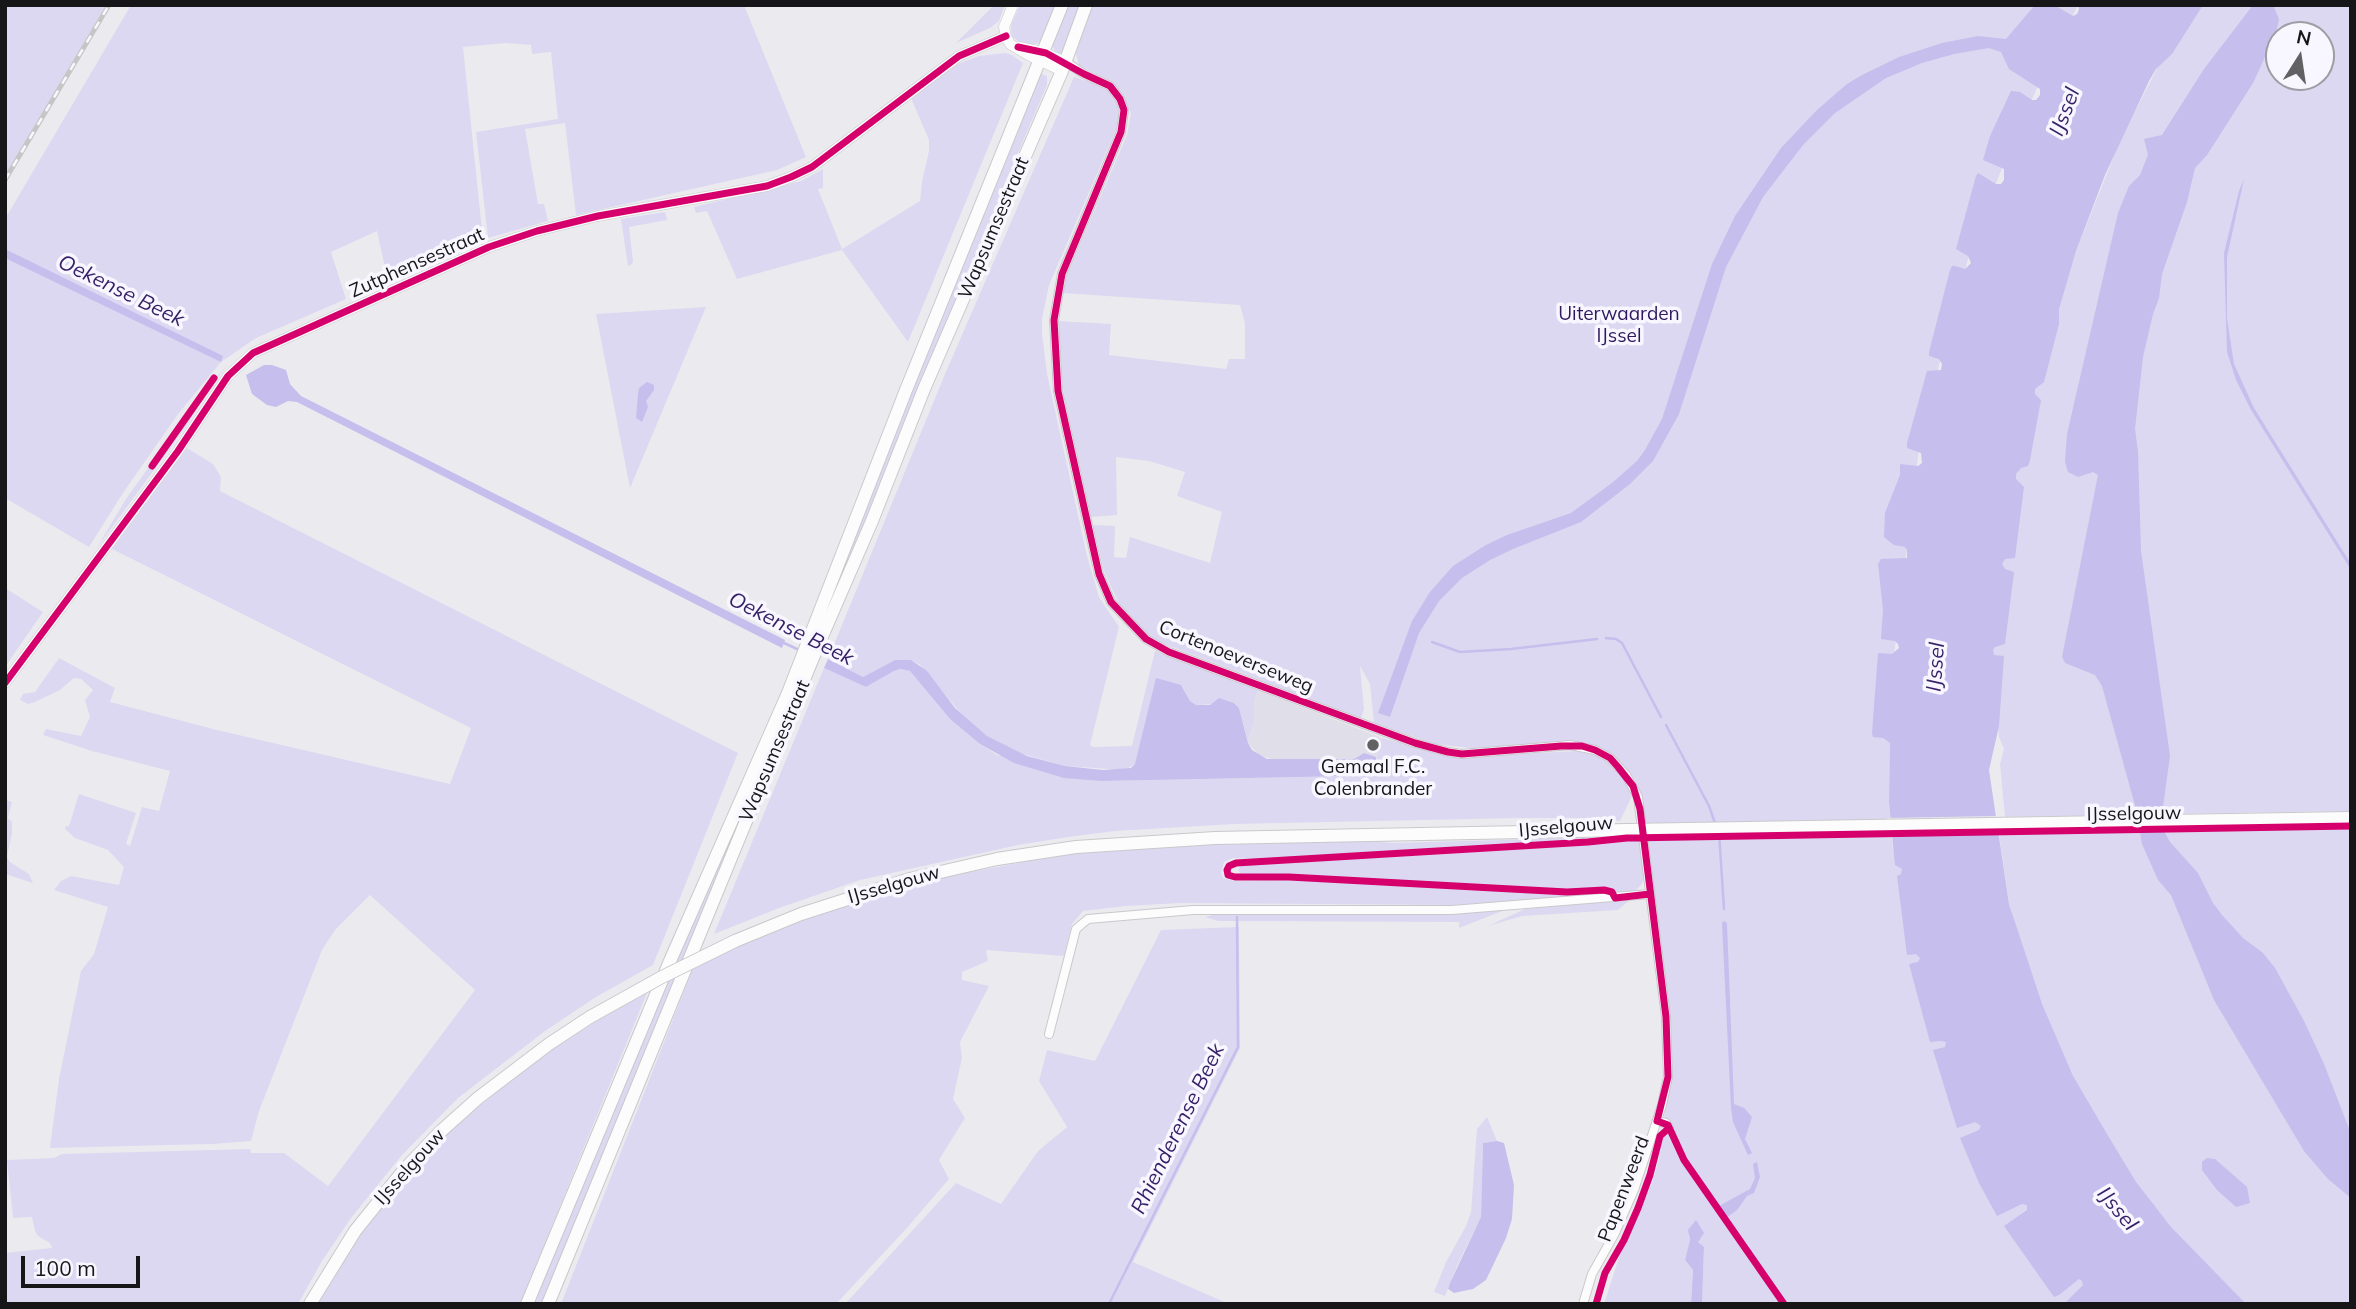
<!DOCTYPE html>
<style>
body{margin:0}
#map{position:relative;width:2356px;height:1309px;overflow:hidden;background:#ebebef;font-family:Mulish,sans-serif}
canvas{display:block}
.frame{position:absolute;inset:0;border:7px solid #161618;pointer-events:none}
.north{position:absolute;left:2265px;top:21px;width:70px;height:70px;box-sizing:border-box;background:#f8f7ff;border:2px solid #9e9da3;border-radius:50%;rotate:12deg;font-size:19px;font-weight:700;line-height:28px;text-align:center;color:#161618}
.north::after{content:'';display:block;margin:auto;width:24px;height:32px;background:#616163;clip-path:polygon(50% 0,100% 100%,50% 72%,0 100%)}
.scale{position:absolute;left:21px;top:1256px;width:119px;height:32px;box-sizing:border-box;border:4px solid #161618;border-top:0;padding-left:9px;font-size:21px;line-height:24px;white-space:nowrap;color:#161618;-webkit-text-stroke:5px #f8f7ff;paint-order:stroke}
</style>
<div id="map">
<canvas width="2356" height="1309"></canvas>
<div class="frame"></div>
<div class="north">N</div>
<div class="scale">100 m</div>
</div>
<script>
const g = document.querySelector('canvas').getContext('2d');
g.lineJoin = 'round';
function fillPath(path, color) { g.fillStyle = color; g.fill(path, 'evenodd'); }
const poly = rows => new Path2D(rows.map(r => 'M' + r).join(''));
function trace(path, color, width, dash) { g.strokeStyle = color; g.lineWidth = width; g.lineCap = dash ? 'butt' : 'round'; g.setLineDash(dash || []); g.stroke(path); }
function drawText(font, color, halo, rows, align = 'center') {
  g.font = font + ' Mulish,sans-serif'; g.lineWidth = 7; g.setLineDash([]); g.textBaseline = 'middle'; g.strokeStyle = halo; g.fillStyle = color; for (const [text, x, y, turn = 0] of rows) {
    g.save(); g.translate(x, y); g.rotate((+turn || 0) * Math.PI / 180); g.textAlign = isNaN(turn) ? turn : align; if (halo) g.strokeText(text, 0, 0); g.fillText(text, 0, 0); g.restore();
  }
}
const built = poly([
 [1258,690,1382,738,1376,760,1364,753,1354,759,1344,760,1275,760,1259,755,1248,743,1254,722,1254,702]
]);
const green = poly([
 [5,5,106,5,5,177],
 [131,5,744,5,806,157,777,170,576,215,565,123,525,129,538,204,544,204,548,221,488,238,476,132,558,119,551,52,532,54,531,45,506,43,463,47,483,240,388,281,377,231,331,252,346,299,256,338,221,362,178,414,123,493,89,547,5,498,5,219],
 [994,5,1005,5,999,21,990,28,956,43],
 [1020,5,1060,5,1043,40,1039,43,1032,45,1023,44,1012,37,1011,25],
 [1066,5,1081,5,1065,53,1061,54,1056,52,1051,44],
 [1090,5,2078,5,2037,88,2000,173,1968,259,1939,365,1918,456,1884,738,1890,743,1889,802,1893,849,2103,1304,1702,1304,1704,1247,1688,1235,1690,1240,1685,1260,1693,1270,1691,1304,1604,1304,1621,1251,1652,1183,1659,1159,1669,1080,1660,952,1641,794,1634,778,1623,765,1609,753,1593,746,1578,742,1550,742,1479,749,1435,744,1374,723,1370,684,1360,666,1364,709,1361,718,1159,642,1145,633,1118,602,1104,571,1093,525,1115,526,1114,557,1126,558,1130,537,1210,563,1222,512,1177,496,1185,472,1149,461,1116,457,1117,515,1091,517,1064,395,1056,345,1057,321,1111,324,1109,355,1226,369,1229,359,1245,359,1245,323,1240,305,1062,293,1066,277,1127,135,1131,113,1122,94,1109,81,1079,65,1076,54],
 [2190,5,2351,5,2351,811,2162,814,2163,810,2136,811,2137,815,2005,817,2000,764,2004,749,1999,737,1991,650,1999,566,2013,474,2034,388,2076,251,2122,136],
 [2279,35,2321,35,2321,77,2279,77],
 [1005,53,1012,55,1023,63,908,342,842,250,737,279,707,211,696,213,694,207,801,181,823,169,823,188,818,189,842,249,920,201,922,182,929,151,929,140,911,98,952,67,965,61,979,56],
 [1041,74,1047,76,1047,85,970,265,814,648,829,599,1034,81],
 [1074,77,1100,85,1110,92,1117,101,1120,115,1119,123,1049,285,1042,319,1042,334,1047,374,1087,556,1099,597,1119,627,1090,745,1093,747,1132,746,1155,651,1258,690,1254,702,1254,722,1248,742,1239,708,1234,703,1196,705,1190,701,1181,685,1135,764,1125,770,1065,766,1013,751,987,736,965,718,920,665,911,660,895,660,863,677,828,659,945,374],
 [665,212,667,220,629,227,633,261,632,264,628,266,621,219],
 [706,307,630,488,596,314],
 [229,363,210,387,187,425,96,549,126,499,200,395],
 [187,448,213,464,221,477,220,491,738,753,653,965,596,997,545,1031,458,1098,402,1155,351,1218,322,1261,298,1304,5,1304,5,1253,52,1248,50,1243,38,1236,35,1231,32,1217,13,1218,7,1160,54,1158,62,1154,250,1149,251,1153,284,1153,328,1186,475,990,370,895,335,930,322,950,259,1111,251,1141,212,1144,50,1148,59,1079,81,971,94,954,108,907,54,890,61,881,71,876,119,885,124,867,108,850,75,838,65,829,66,826,69,826,79,794,136,813,126,844,130,846,142,807,159,811,170,771,92,751,43,735,46,729,81,736,90,717,85,700,93,690,81,679,74,678,60,690,35,702,28,704,20,700,23,694,35,692,59,658,115,688,110,702,217,730,450,784,471,728,112,549],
 [5,588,43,612,5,667],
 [806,659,544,1304,533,1304,618,1094],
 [824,668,866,687,894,671,900,669,910,671,950,719,980,744,997,755,1102,781,1348,776,1363,772,1376,760,1382,738,1453,757,1578,751,1594,755,1611,764,1625,780,1632,796,1620,821,1574,818,1520,818,1234,824,1115,831,1068,837,1018,845,860,880,779,908,714,934],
 [5,800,12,802,8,818,12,822,12,833,7,857,10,862,29,874,33,883,5,874],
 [2351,827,2351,1304,2245,1304,2185,1245,2135,1183,2072,1076,2039,1005,2009,903,1999,834],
 [1608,837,1588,841,1265,860,1233,858,1224,862,1221,873,1223,878,1235,881,1302,880,1557,894,1606,893,1607,895,1456,905,1180,903,1126,906,1083,911,1072,924,1064,956,986,950,988,961,962,972,962,980,989,986,960,1042,962,1058,953,1099,965,1118,939,1160,949,1179,906,1229,836,1304,561,1304,694,966,752,940,827,910,932,879,1067,854,1116,848,1232,843,1369,841,1393,843],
 [1620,840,1641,840,1645,876,1642,884,1634,892,1616,894,1604,888,1565,889,1297,875,1243,875,1238,871,1241,865,1431,855,1592,844],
 [1631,899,1618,910,1522,916,1488,926,1525,909],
 [1505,910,1459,928,1459,922,1218,921,1205,917,1224,912],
 [1239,927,1240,1048,1133,1262,1229,1304,845,1304,956,1183,1001,1204,1038,1151,1067,1127,1039,1081,1047,1050,1095,1061,1161,930],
 [647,993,520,1304,313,1304,354,1241,398,1184,443,1136,537,1059,603,1017],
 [1487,1117,1497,1141,1483,1143,1481,1217,1457,1266,1445,1296,1434,1292,1446,1262,1466,1226,1471,1212,1477,1129]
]);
const water = poly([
 [2035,5,2054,5,2073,16,2077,14,2079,9,2078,5,2203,5,2172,54,2156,69,2149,81,2105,175,2076,251,2059,309,2059,324,2044,382,2035,389,2035,394,2041,400,2030,460,2028,466,2021,468,2016,474,2016,479,2024,487,2015,558,2005,559,2002,564,2005,569,2014,572,2005,644,1995,647,1993,650,1994,655,2004,656,1999,726,1989,770,2009,904,2042,1004,2073,1076,2107,1134,2136,1182,2171,1227,2246,1304,2064,1304,2083,1285,2082,1281,2079,1279,2059,1295,2054,1297,2004,1226,2027,1210,2027,1205,2022,1204,1997,1216,1979,1183,1960,1138,1979,1130,1981,1126,1975,1122,1957,1128,1933,1050,1945,1047,1946,1042,1940,1041,1930,1042,1909,964,1918,962,1920,958,1916,954,1907,955,1897,876,1901,874,1902,869,1895,865,1894,855,1889,802,1890,743,1883,738,1873,737,1872,733,1878,653,1892,654,1899,648,1898,644,1895,641,1881,639,1883,610,1878,564,1881,559,1907,558,1907,550,1905,547,1894,545,1884,537,1885,513,1900,475,1900,464,1918,466,1922,463,1921,453,1907,448,1907,443,1927,371,1941,370,1942,364,1939,359,1929,356,1929,352,1950,270,1952,266,1955,266,1965,269,1971,263,1968,256,1956,249,1976,176,1978,173,1996,184,2001,184,2004,180,2004,169,1983,160,1990,136,2011,91,2020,92,2032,100,2036,100,2040,95,2040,89,2009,69,2001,52,1989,48,1954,54,1922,63,1886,78,1835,113,1803,145,1763,197,1726,267,1679,414,1653,461,1630,484,1581,522,1513,549,1490,560,1462,578,1439,601,1419,633,1390,717,1378,713,1412,621,1430,592,1453,566,1486,545,1507,535,1571,513,1612,483,1637,461,1645,450,1662,419,1712,264,1735,216,1781,148,1817,110,1847,84,1862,75,1899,57,1942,43,1978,36,2006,39],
 [2253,5,2273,5,2279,19,2276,33,2253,83,2207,155,2195,168,2187,202,2162,274,2159,298,2153,314,2143,357,2135,429,2138,452,2141,551,2170,756,2162,814,2164,831,2170,842,2198,873,2213,903,2222,915,2243,938,2263,953,2275,968,2304,1021,2324,1064,2351,1134,2351,1198,2328,1179,2304,1151,2214,1000,2171,895,2158,880,2142,844,2136,809,2102,686,2095,675,2065,663,2062,657,2098,475,2093,472,2078,477,2068,472,2065,462,2067,434,2118,213,2129,186,2140,175,2148,155,2144,139,2162,135,2204,69],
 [2244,179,2227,257,2227,318,2234,364,2254,408,2351,564,2351,570,2250,408,2236,380,2227,352,2224,253,2239,191],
 [5,249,223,356,221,362,5,258],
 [264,365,272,365,286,370,290,384,301,396,785,640,782,648,297,402,288,401,276,407,267,405,252,394,246,375],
 [647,382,654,385,654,390,646,401,648,407,642,422,636,418,638,394,639,388],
 [828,659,863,677,895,660,911,660,927,671,955,708,987,736,1027,756,1065,766,1103,770,1131,768,1135,764,1156,678,1181,685,1190,701,1196,705,1210,705,1219,698,1234,703,1239,708,1248,743,1252,750,1267,759,1354,759,1364,753,1376,757,1376,760,1363,772,1348,776,1102,781,1064,778,1014,763,980,744,950,719,910,671,900,669,894,671,866,687,824,668],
 [1724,921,1727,923,1734,1104,1744,1108,1752,1117,1745,1139,1752,1153,1748,1155,1733,1122,1731,1108,1722,923],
 [1497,1141,1504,1143,1514,1185,1512,1219,1506,1238,1486,1280,1473,1289,1454,1293,1448,1289,1450,1283,1481,1217,1483,1143],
 [2207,1158,2215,1159,2247,1187,2250,1203,2236,1207,2217,1190,2202,1170,2202,1162],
 [1757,1162,1760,1177,1754,1193,1747,1196,1737,1210,1726,1218,1719,1206,1750,1189,1755,1178,1753,1164],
 [1696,1220,1704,1233,1698,1242,1704,1247,1702,1304,1691,1304,1693,1270,1685,1260,1690,1240,1688,1230]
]);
const pier = poly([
 [2000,816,2003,834,1889,835,1887,818]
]);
const stream = poly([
 [1606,638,1616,639,1622,643,1661,717],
 [782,642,799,650],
 [1432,642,1460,652,1511,649,1597,639],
 [1666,725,1709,806,1716,826],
 [1719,832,1724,909],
 [1109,1304,1238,1047,1237,917]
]);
const minor = poly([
 [1066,62,1084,74,1110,86,1120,99,1124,110,1121,132,1062,274,1054,320,1058,391,1099,574,1111,602,1146,639,1169,652,1415,743,1448,752,1462,754,1570,745,1595,750,1610,758,1626,775,1638,797,1666,1017,1668,1077,1662,1105,1634,1190,1615,1233,1592,1274,1583,1304],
 [1049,1034,1076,929,1088,919,1193,910,1452,910,1650,894],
 [1657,1121,1666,1123,1669,1128]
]);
const tertiary = poly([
 [1006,36,1010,44,1028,55,1062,71],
 [1006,36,1004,27,1013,5],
 [1019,47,1043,52,1066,62],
 [5,683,178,451,228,376,253,353,489,247,537,231,598,216,767,186,791,177,812,167,959,56,1006,36]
]);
const primary = poly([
 [735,941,801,914,910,879,997,859,1076,847,1215,838,1627,830],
 [310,1304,355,1231,404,1170,440,1132,478,1098,549,1044,590,1017],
 [527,1304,670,961,788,693,906,390,1062,5],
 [548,1304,817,648,872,521,924,389,1062,71,1086,5]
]);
const rail = poly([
 [5,180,109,5]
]);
const primaryBridge = poly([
 [1627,830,2351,818],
 [590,1017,662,977,735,941]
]);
const cycleway = poly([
 [1018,47,1046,53,1084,74,1110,86,1120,99,1124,110,1121,132,1062,274,1054,320,1058,391,1099,574,1111,602,1146,639,1169,652,1415,743,1448,752,1462,754,1561,746,1582,746,1595,750,1610,758,1618,767,1633,786,1640,809,1666,1017,1668,1077,1657,1121,1668,1125,1684,1160,1784,1304],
 [152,466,214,378],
 [5,683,178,451,228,376,253,353,489,247,537,231,598,216,767,186,791,177,812,167,959,56,1006,36],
 [1650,894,1615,898,1612,892,1604,890,1567,892,1289,877,1235,877,1228,875,1227,870,1229,866,1236,863,1588,842,1627,838,2351,826],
 [1596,1304,1605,1273,1624,1240,1638,1208,1650,1175,1660,1136,1669,1128]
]);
const markers = [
 [1373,745,7,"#616163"]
];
const streetNames = [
 ["Wapsumsestraat",994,228,-67],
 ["Zutphensestraat",417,263,-24],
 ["Cortenoeverseweg",1236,657,22],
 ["Wapsumsestraat",775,751,-67],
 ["IJsselgouw",2134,814,-1],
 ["IJsselgouw",1566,827,-5],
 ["IJsselgouw",894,885,-16],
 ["IJsselgouw",410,1167,-48],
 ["Papenweerd",1624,1189,-69]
];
const parkNames = [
 ["Uiterwaarden",1619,314],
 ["IJssel",1619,336]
];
const poiNames = [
 ["Gemaal F.C.",1373,767],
 ["Colenbrander",1373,789]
];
const waterNames = [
 ["IJssel",2065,112,-69],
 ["Oekense Beek",121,291,26],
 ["Oekense Beek",791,629,27],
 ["IJssel",1936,667,-86],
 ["Rhienderense Beek",1178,1129,-64],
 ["IJssel",2117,1209,50]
];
fillPath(built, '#e0dfe9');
fillPath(green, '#dcd8f1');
fillPath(water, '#c6beec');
fillPath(pier, '#ebebef');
trace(stream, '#c6beec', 2.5);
trace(minor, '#c9c9cc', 10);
trace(tertiary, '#c9c9cc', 11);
trace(primary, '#c9c9cc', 14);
trace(minor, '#fcfcfd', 8);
trace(tertiary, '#fcfcfd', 10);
trace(primary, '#fcfcfd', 12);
trace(rail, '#c6c6c6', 5);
trace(rail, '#f8f7ff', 2.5, [8]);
trace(primaryBridge, '#c9c9cc', 14, []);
trace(primaryBridge, '#fcfcfd', 12);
trace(cycleway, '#d6006c', 7);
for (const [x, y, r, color] of markers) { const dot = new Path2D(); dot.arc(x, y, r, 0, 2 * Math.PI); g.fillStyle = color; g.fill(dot); trace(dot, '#f8f7ff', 2.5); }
drawText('19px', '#161618', '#f8f7ff', streetNames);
drawText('19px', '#2f1860', '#f8f7ff', parkNames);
drawText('19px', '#161618', '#f8f7ff', poiNames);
drawText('italic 21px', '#351f67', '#f8f7ff', waterNames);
</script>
